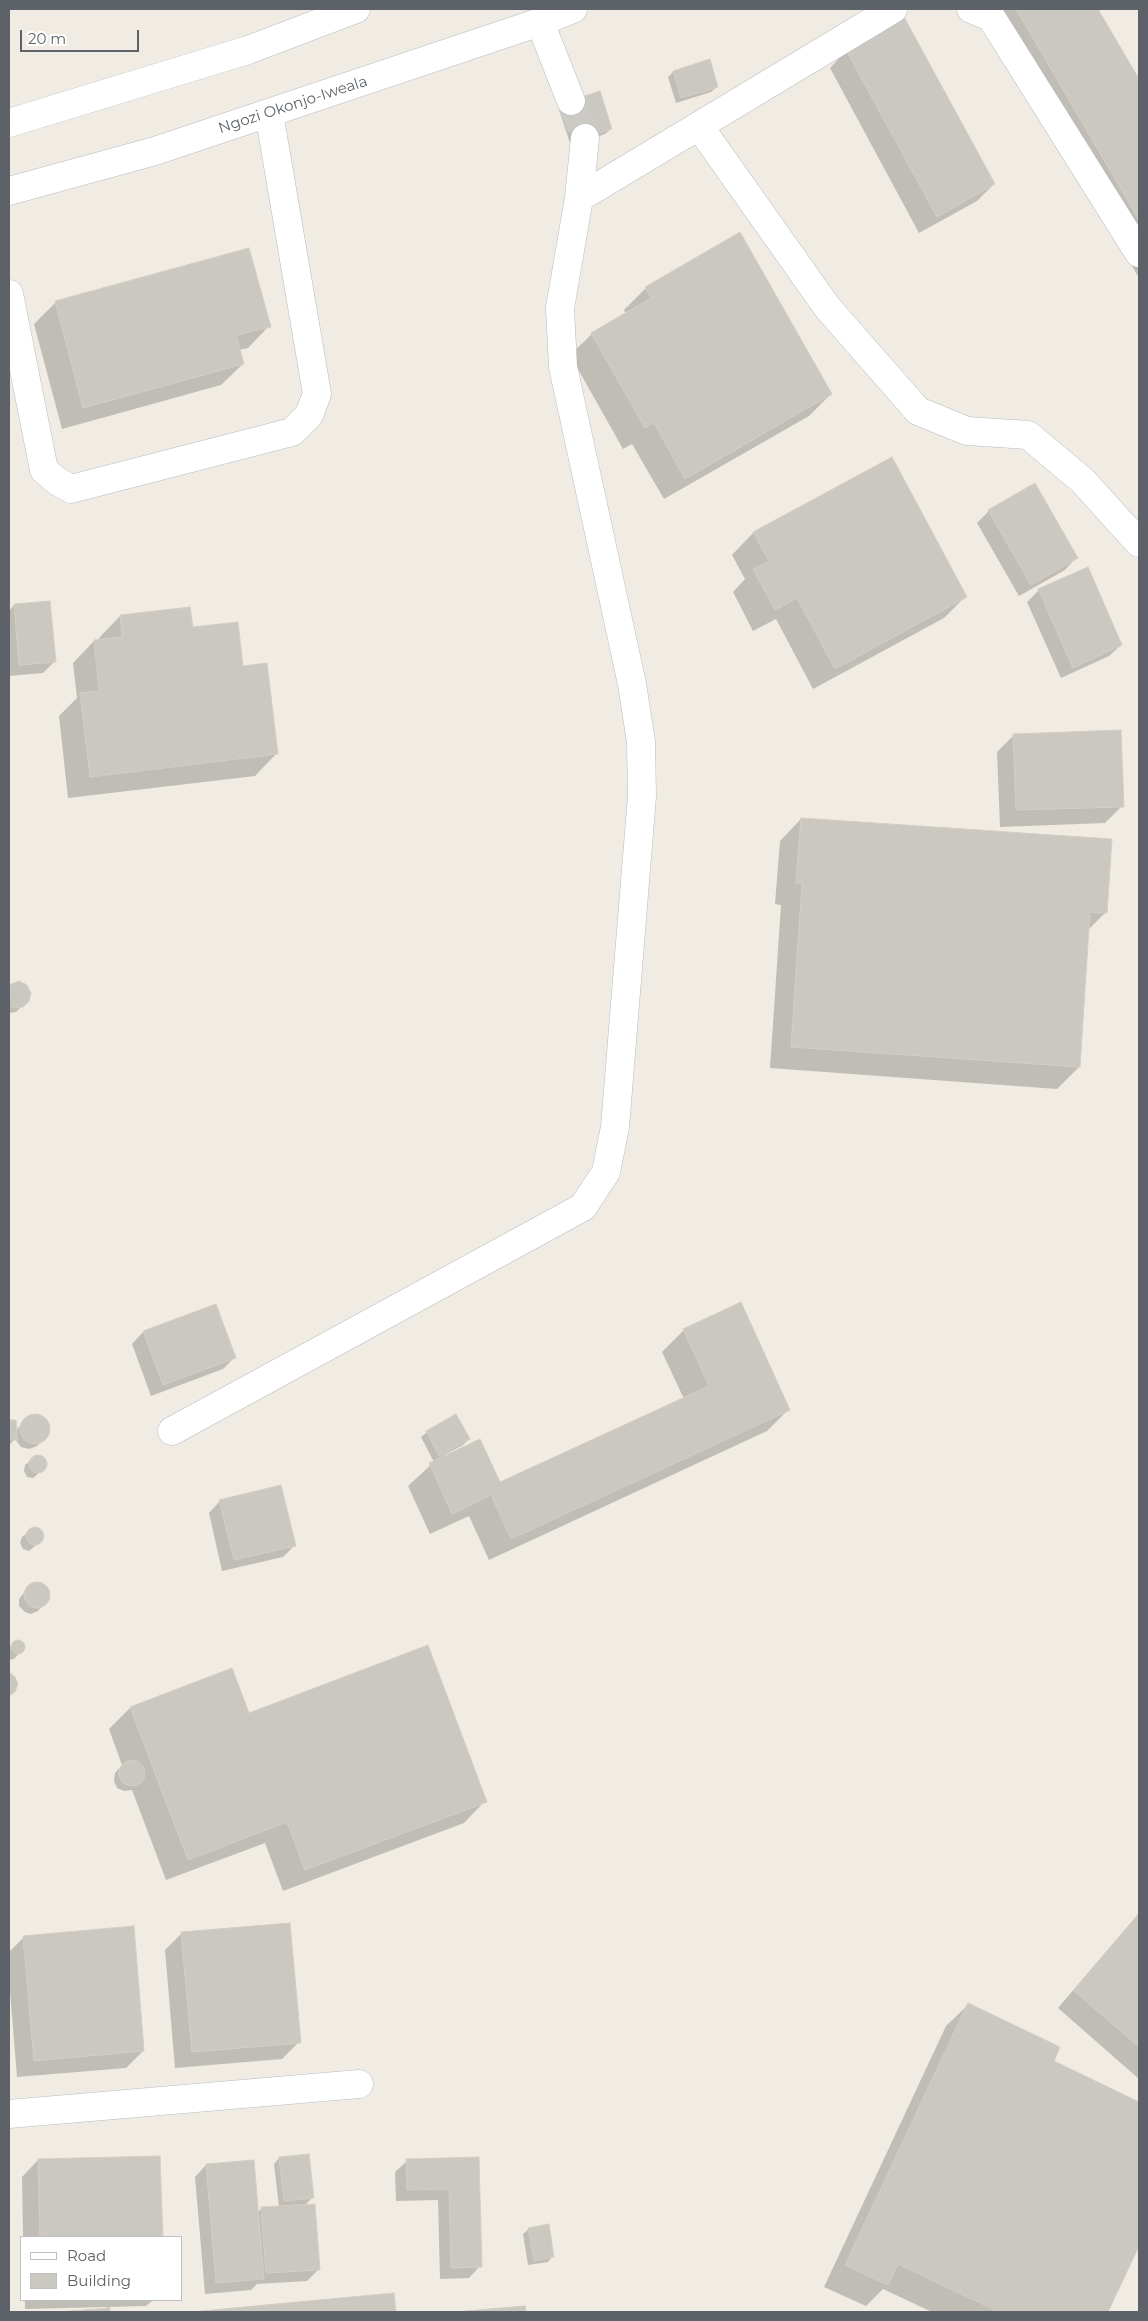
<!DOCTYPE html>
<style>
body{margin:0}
#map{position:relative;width:1148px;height:2321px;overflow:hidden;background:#f0ece4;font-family:Montserrat,sans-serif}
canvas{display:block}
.frame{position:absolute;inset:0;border:10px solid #5c6267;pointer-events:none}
.legend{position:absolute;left:20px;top:2236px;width:162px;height:65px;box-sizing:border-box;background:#fff;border:1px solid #bec0c2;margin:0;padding:6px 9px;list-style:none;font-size:15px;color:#5c6267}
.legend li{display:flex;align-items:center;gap:10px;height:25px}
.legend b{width:25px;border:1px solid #bec0c2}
.scale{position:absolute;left:20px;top:30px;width:119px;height:22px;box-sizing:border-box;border:2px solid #5c6267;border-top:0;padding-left:6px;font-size:15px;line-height:18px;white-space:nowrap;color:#5c6267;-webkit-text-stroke:4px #fff;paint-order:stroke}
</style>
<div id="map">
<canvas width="1148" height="2321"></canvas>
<div class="frame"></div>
<ul class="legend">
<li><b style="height:6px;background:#fff"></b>Road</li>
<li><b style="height:14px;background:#cbc7c1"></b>Building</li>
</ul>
<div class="scale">20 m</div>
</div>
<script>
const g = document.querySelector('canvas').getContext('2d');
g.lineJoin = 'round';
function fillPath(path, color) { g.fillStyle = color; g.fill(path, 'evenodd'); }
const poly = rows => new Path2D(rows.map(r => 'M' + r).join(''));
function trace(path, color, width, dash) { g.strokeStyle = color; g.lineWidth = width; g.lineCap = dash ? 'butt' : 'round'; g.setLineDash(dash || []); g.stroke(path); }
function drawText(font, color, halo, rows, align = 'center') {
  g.font = font + ' Montserrat,sans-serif'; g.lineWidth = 4; g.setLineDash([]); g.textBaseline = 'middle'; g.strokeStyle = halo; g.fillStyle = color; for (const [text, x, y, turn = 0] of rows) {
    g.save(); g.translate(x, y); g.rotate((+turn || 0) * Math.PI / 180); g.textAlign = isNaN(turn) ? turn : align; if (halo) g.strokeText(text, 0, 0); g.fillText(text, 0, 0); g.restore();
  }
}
const shadow = poly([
 [983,9,1097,9,1139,81,1139,278],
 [846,51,994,184,977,201,919,233,830,68],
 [709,61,717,87,711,92,676,103,668,77,673,72],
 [565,104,611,129,605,134,571,146,559,110],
 [646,288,831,394,809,416,664,499,632,444,623,449,570,355,592,334,626,314,624,310],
 [56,302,269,326,248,348,239,350,243,364,221,385,62,429,34,324],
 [891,459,966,596,944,618,813,689,776,619,753,631,733,592,745,579,732,555,753,533],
 [1035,485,1076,558,1065,570,1019,596,977,523,989,511],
 [1039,590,1121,645,1109,656,1061,678,1027,602],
 [14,605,55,661,43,673,9,676,9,611],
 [120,616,191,628,242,667,276,754,255,776,68,798,59,716,77,698,73,663,94,641,99,641,99,638],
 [1014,735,1122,806,1105,823,1000,827,997,752],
 [801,819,1106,912,1088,930,1079,1067,1057,1089,770,1068,781,905,775,904,780,841],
 [11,984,28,1000,16,1012,9,1013,9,987],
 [216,1306,234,1358,223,1369,151,1396,132,1344,143,1332],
 [684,1330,788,1410,767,1431,489,1560,469,1516,430,1534,408,1486,434,1462,421,1437,427,1432,469,1439,463,1445,444,1455,445,1457,499,1484,684,1399,662,1352],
 [35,1415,43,1418,48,1424,48,1433,43,1440,37,1446,29,1449,21,1447,15,1439,9,1445,9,1421,15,1421,15,1432,27,1417],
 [36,1456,42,1457,45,1463,44,1469,33,1478,27,1477,24,1471,25,1465],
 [220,1501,295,1545,283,1557,222,1571,209,1513],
 [34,1528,40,1530,43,1536,40,1542,29,1551,23,1549,20,1543,22,1537],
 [36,1583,44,1585,48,1591,48,1598,38,1611,31,1614,25,1612,19,1606,19,1599,29,1586],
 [15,1641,20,1641,24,1645,23,1649,14,1659,9,1660,9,1648],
 [130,1708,485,1801,464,1823,283,1891,265,1843,166,1880,132,1790,124,1791,117,1788,114,1781,115,1773,122,1765,109,1729],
 [1139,1913,1139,2079,1058,2008],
 [182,1933,299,2042,282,2059,175,2068,165,1950],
 [24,1937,143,2051,126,2068,17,2077,9,1979,9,1952],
 [968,2005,1052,2062,1139,2103,1139,2243,1107,2312,932,2312,883,2289,866,2306,824,2287,946,2026],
 [308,2155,313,2197,305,2205,319,2269,307,2281,257,2284,251,2290,205,2294,195,2177,206,2165,257,2213,262,2208,279,2207,274,2164,279,2158],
 [159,2157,162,2237,23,2237,22,2177,38,2160],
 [477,2158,480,2266,469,2278,440,2279,438,2200,396,2201,395,2172,407,2161],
 [529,2229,553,2256,548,2262,528,2265,523,2234],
 [393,2294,394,2312,204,2312],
 [25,2300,153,2300,146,2306,109,2307,109,2312,73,2312,107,2309,107,2307,25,2309],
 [524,2308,524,2312,469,2312]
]);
const building = poly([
 [1016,9,1098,9,1139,79,1139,220,1016,9],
 [904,17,995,184,937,217,846,50,904,17],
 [710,59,718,87,681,98,673,71,710,59],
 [600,91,612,129,576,141,564,103,600,91],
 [740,232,832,394,685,479,654,423,645,428,591,333,651,298,645,287,740,232],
 [249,248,271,327,236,335,244,364,83,408,55,301,249,248],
 [892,457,967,597,835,669,797,598,775,610,753,569,769,561,753,532,892,457],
 [1035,483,1078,558,1031,585,988,510,1035,483],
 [1088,567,1122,645,1073,668,1038,589,1088,567],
 [50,601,56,662,19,665,14,604,50,601],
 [190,607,193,627,238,622,243,666,267,663,278,754,90,777,80,693,99,691,94,640,122,637,120,615,190,607],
 [1121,730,1124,807,1016,810,1013,734,1121,730],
 [801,818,1112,839,1107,913,1090,912,1080,1067,791,1047,802,883,796,883,801,818],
 [19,981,27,985,31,993,29,1001,23,1007,15,1008,9,1005,9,985,19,981],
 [741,1302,790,1410,511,1539,491,1495,452,1514,429,1463,480,1439,500,1482,709,1386,683,1329,741,1302],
 [216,1304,236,1358,163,1385,143,1331,216,1304],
 [456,1414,470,1439,439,1456,426,1431,456,1414],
 '20 1429a15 15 0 1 1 30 0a15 15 0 1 1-30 0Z',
 [9,1420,16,1420,17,1440,9,1440,9,1420],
 '29 1464a9 9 0 1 1 18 0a9 9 0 1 1-18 0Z',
 [281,1485,296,1546,234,1560,219,1500,281,1485],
 '26 1536a9 9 0 1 1 18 0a9 9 0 1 1-18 0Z',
 '24 1595a13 13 0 1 1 26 0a13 13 0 1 1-26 0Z',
 '11 1647a7 7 0 1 1 14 0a7 7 0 1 1-14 0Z',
 [428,1645,487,1802,305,1870,287,1822,188,1860,130,1707,232,1668,249,1713,428,1645],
 [9,1672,15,1677,18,1684,15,1692,9,1696,9,1672],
 '119 1773a13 13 0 1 1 26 0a13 13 0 1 1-26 0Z',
 [1139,1914,1139,2047,1074,1991,1139,1914],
 [290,1923,301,2043,192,2052,181,1932,290,1923],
 [134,1926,144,2051,34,2061,23,1936,134,1926],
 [968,2003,1060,2047,1054,2061,1139,2102,1139,2246,1108,2312,999,2312,898,2264,888,2285,845,2265,968,2003],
 [309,2154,314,2198,284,2201,279,2157,309,2154],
 [160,2156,163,2237,40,2237,38,2159,160,2156],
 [479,2157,482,2267,451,2268,449,2189,407,2190,406,2159,479,2157],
 [254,2160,264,2279,216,2283,206,2164,254,2160],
 [315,2204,320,2270,266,2273,261,2207,315,2204],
 [549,2224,554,2257,534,2261,528,2228,549,2224],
 [394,2293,396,2312,191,2312,394,2293],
 [525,2306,526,2312,454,2312,525,2306],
 [110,2308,110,2312,58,2312,110,2308]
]);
const minorTunnel = poly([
 [571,101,585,138]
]);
const minor = poly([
 [971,9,991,17,1139,253],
 [540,22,571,101],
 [9,123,248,50,356,9],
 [699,126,827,307,918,411,967,431,1028,435,1083,481,1139,543],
 [9,191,155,151,540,22,573,9],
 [579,198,893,9],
 [9,294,44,470,57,481,71,489,292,432,309,415,317,394,269,113],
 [172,1431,583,1207,606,1172,615,1127,642,796,641,742,632,684,563,367,560,308,579,198,585,138],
 [9,2114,359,2084]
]);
const streetNames = [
 ["Ngozi Okonjo-Iweala",293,105,-18]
];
fillPath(shadow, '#0003');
fillPath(building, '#cbc7c1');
trace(building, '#d6cdc2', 1);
trace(minorTunnel, '#cbcac5', 28, [28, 14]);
trace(minor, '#b7bbc0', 29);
trace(minor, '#fff', 28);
drawText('15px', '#5c6267', '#fff', streetNames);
</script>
